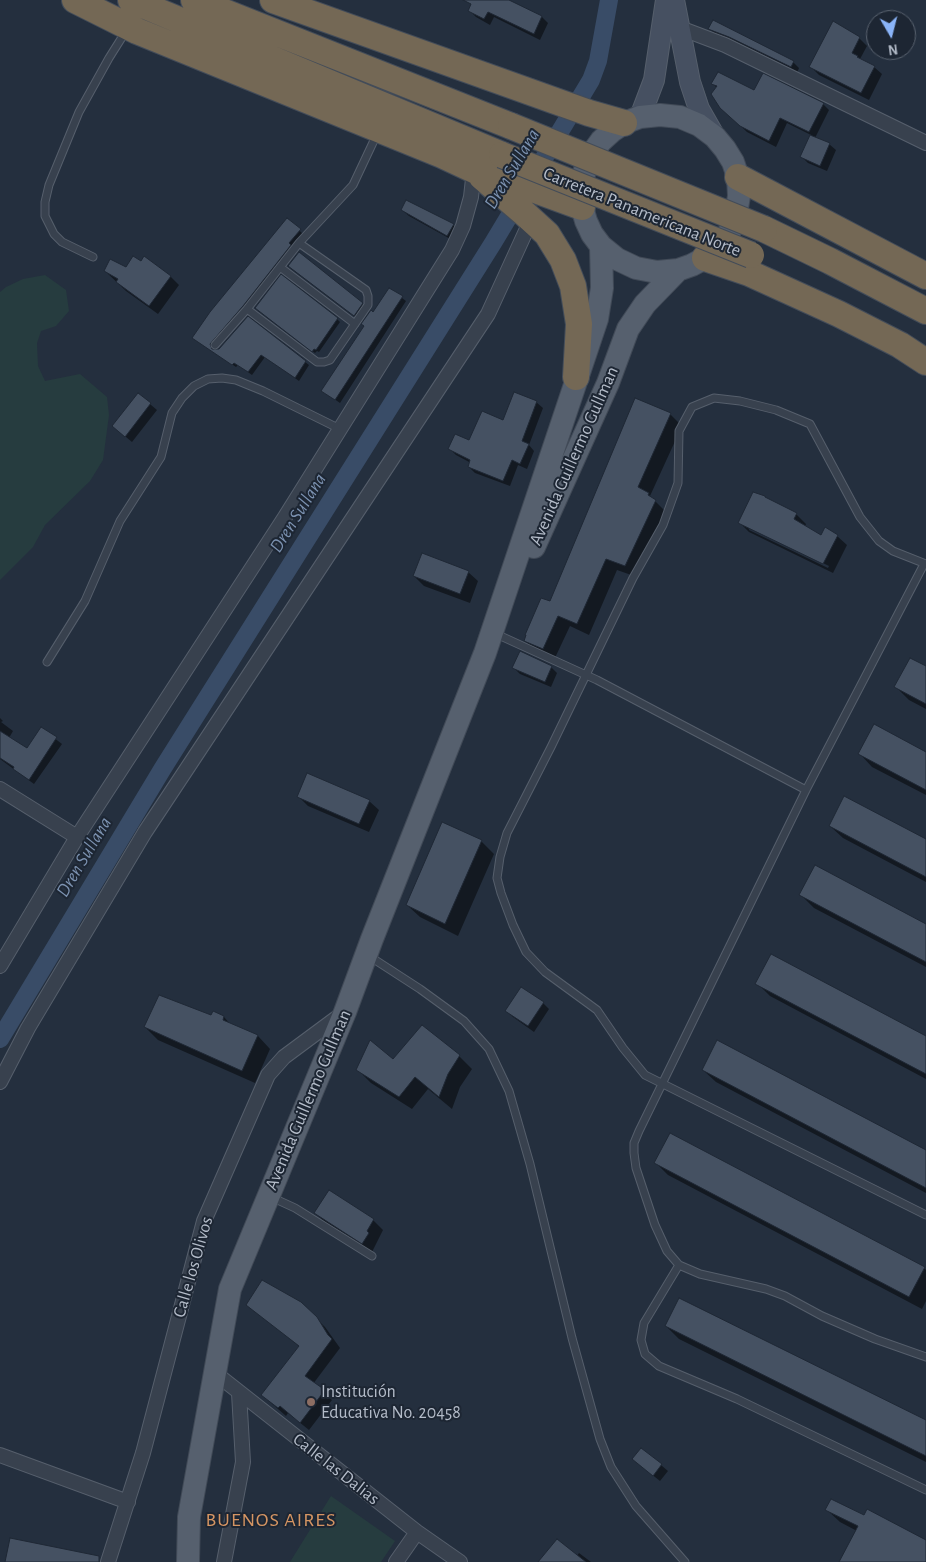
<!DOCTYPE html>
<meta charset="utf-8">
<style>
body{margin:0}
#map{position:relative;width:926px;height:1562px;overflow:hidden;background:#242f3e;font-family:"Alegreya Sans",sans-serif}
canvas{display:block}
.north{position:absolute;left:866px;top:10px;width:50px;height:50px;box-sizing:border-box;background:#1d2633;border:1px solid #59626f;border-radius:50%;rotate:172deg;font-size:14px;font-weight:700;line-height:20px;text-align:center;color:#b4bcc9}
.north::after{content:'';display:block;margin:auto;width:18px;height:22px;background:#8ab4f8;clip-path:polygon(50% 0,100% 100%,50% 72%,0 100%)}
</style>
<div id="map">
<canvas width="926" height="1562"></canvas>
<div class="north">N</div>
</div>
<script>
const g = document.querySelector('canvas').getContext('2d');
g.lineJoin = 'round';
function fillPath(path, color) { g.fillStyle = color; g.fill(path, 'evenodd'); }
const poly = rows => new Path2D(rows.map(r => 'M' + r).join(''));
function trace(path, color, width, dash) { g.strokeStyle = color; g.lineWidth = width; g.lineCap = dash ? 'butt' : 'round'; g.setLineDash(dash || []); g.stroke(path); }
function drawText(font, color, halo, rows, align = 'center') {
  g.font = font + ' "Alegreya Sans",sans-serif'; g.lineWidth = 4; g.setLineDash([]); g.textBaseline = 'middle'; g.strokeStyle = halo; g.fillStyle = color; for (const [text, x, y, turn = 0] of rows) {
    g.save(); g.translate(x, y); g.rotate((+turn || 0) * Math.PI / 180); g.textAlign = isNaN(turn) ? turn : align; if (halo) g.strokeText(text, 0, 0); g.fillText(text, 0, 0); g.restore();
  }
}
const green = poly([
 [45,275,66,290,69,311,56,326,41,331,37,343,38,366,45,381,80,374,107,397,109,415,103,460,90,481,45,525,33,547,0,580,0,292,6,287,23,279],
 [331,1496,395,1541,381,1562,290,1562]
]);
const shadow = poly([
 [475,0,508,0,542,17,548,23,540,40,494,17,490,25,476,17,469,10],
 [710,29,793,62,799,68,797,73,716,35],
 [859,38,867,46,860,59,874,67,882,74,869,100,819,75,811,67],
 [713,84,823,104,829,110,815,138,829,144,836,150,827,171,808,163,802,157,811,135,787,123,776,147,747,132,721,107,717,88],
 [407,201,453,225,460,232,454,241,409,216,402,210],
 [288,220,303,234,246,309,212,348,213,350,219,350,248,318,309,365,299,381,265,357,252,375,238,365,236,367,193,338],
 [126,269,170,276,179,285,158,314,126,291,105,271],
 [292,269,362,304,365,307,357,318],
 [390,289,406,301,340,403,327,394,373,314],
 [259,311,337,319,340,322,319,352,317,351,315,353],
 [138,394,157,410,132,442,120,432],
 [635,400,670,414,682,426,650,496,666,512,637,577,617,570,589,635,570,626,554,660,537,652,525,641,550,603],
 [536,402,543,408,529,445,534,451,527,469,518,465,510,486,475,473,469,467,471,463,456,455,450,449,469,442],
 [796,514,806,524,805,527,822,537,837,536,847,545,833,573,749,532,739,522],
 [749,527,829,566,828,568,749,530],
 [468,572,478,581,470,603,424,586,414,576],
 [551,667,557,673,551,687,520,674,514,668],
 [926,667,926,709,909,700,896,687],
 [0,718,3,721,1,722,13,731,9,738,27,750,41,728,62,744,34,784,0,759],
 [926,753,926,795,872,767,860,754],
 [298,796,369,801,379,810,369,832,308,806],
 [830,826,926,840,926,882,843,838],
 [481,841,494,854,458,936,420,917,407,905],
 [801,895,926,925,926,967,814,908],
 [757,983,926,1037,926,1079,770,996],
 [543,1003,549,1009,534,1032,513,1017,506,1011],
 [211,1016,224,1017,231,1025,258,1036,270,1049,255,1083,158,1040,145,1027],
 [459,1056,472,1069,460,1087,452,1109,428,1089,412,1109,371,1083,358,1070,393,1060],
 [703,1070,926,1151,926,1193,716,1082],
 [655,1162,924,1268,926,1270,926,1301,922,1309,668,1175],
 [329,1192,373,1220,383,1230,372,1252,325,1222,315,1213],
 [248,1305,316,1318,325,1327,340,1348,313,1384,332,1400,309,1430,288,1413,286,1416,262,1395,300,1347],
 [666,1326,926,1422,926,1462,679,1339],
 [642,1449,668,1471,660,1481,640,1465],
 [827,1510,865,1517,926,1541,926,1562,841,1562,857,1531,840,1522],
 [579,1553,591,1562,540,1562,577,1556]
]);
const canal = poly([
 [0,1039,163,768,493,243,591,80,598,61,609,0]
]);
const building = poly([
 [463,0,509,0,542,16,534,34,488,12,484,19,468,11,471,4,463,0],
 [713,20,794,61,791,67,729,37,708,29,713,20],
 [833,21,860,37,852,53,858,56,857,57,875,66,861,93,809,67,833,21],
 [718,72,754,90,763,73,824,103,809,132,780,118,769,141,740,126,720,108,711,94,717,86,711,84,718,72],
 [810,135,830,143,820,166,800,157,810,135],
 [406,200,454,224,447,236,401,210,406,200],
 [287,218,301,229,289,243,291,245,243,306,210,344,212,349,219,349,248,316,306,361,295,378,261,355,248,372,234,363,232,365,192,338,210,312,287,218],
 [299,252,363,303,354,316,288,266,299,252],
 [133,256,141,261,144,256,171,276,149,306,116,282,118,279,104,271,110,259,126,267,133,256],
 [281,274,338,318,316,350,314,349,312,352,255,308,281,274],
 [389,288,403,296,335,400,321,391,364,326,361,324,371,310,373,312,389,288],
 [514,392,537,401,522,441,529,444,520,464,512,460,503,481,468,467,470,460,448,449,455,434,469,440,482,411,503,420,514,392],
 [138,393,151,403,125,437,112,426,138,393],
 [635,398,671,413,638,487,649,493,648,495,656,500,625,566,606,559,577,624,558,616,543,649,524,641,526,635,525,635,541,598,550,601,635,398],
 [753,492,765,496,765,497,797,513,794,519,821,535,825,527,838,535,823,564,738,523,753,492],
 [422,553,469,571,460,594,413,576,422,553],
 [520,651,552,666,545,682,512,668,520,651],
 [910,658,926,666,926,704,894,687,910,658],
 [874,724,926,752,926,790,858,754,874,724],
 [41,727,57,737,29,780,13,769,14,767,0,758,0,731,27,748,41,727],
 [307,773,370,800,359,824,297,797,307,773],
 [844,796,926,839,926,877,829,826,844,796],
 [442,822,482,840,445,924,406,905,442,822],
 [815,865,926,924,926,962,799,895,815,865],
 [771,954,926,1036,926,1074,755,984,771,954],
 [521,987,544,1002,528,1026,505,1011,521,987],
 [159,995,211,1015,213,1011,224,1016,223,1020,258,1035,242,1071,144,1027,159,995],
 [422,1025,460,1055,448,1074,439,1097,415,1077,399,1097,356,1070,370,1040,393,1059,422,1025],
 [717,1040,926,1150,926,1188,702,1070,717,1040],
 [670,1133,925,1267,909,1297,654,1163,670,1133],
 [329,1190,374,1219,367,1231,369,1233,362,1244,314,1213,329,1190],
 [262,1280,301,1302,317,1317,328,1335,332,1339,305,1376,325,1390,300,1423,280,1406,278,1408,261,1395,299,1346,246,1305,262,1280],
 [679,1298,926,1420,926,1456,665,1326,679,1298],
 [641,1448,662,1464,653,1476,632,1459,641,1448],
 [831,1499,864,1515,867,1509,926,1540,926,1562,839,1562,858,1526,825,1510,831,1499],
 [10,1538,99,1556,99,1562,5,1562,10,1538],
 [557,1539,586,1562,538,1562,557,1539]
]);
const service = poly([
 [299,243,366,290,368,296,368,305,330,360,324,362,317,362,247,309,299,243],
 [299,243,353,185,377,134],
 [93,257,62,242,54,234,45,216,45,202,49,185,79,112,109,58,126,31],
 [280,267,355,324],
 [215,345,247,309],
 [924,564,806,790,639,1131,634,1143,634,1153,636,1168,655,1225,667,1251,679,1265,700,1274,766,1289,785,1296,822,1316,875,1339,926,1357],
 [926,564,893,551,879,541,860,517,810,424,776,410,740,401,714,398,692,407,679,431,678,483,663,525,633,578,551,747,507,833,500,857,497,878,501,893,513,925,526,952,545,972,597,1010,623,1048,645,1075,926,1215],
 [494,633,597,680,806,790],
 [47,662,85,601,120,521,161,457,172,413,182,398,194,386,208,379,222,378,236,380,263,391,340,429],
 [369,956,420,989,464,1021,489,1049,509,1091,530,1164,572,1338,600,1439,611,1467,636,1506,685,1562],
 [271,1197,295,1208,372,1256],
 [679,1265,644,1323,641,1340,645,1354,659,1366,737,1399,926,1490]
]);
const minor = poly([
 [680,28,725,45,926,143],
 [0,789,77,837],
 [0,966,77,837,285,517,452,250,463,226,471,197,474,170],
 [0,1082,28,1028,145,832,488,314,531,220],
 [215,1373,417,1532,460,1562],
 [0,1455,128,1502],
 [108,1562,143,1453,204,1221,268,1075,284,1057,342,1014],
 [224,1562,243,1462,239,1393],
 [396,1562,417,1532]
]);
const secondary = poly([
 [674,0,690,82,699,109,715,137],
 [640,117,654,80,666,0]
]);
const primary = poly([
 [534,547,608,383,628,329,645,304,678,270,692,265,705,258,719,246,730,231,736,214,739,196,738,177,733,162,725,149,715,137,699,125,680,117,660,115,640,117,624,123,612,131,601,141,593,152,586,165,583,179,582,207,586,221,592,234,601,246,617,259,636,268,657,272,678,270],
 [188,1562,189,1517,230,1289,345,1012,372,939,485,653,597,319,602,288,601,246]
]);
const motorway = poly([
 [75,0,137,31,442,155,474,170,508,180,582,207],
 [131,0,502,155],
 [194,0,511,126],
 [273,0,589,113,624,123],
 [482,177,524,213,547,234,563,260,573,286,579,324,576,377],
 [738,177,926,276],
 [764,229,830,261,926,311],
 [705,258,749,273,839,314,900,345,926,362]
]);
const motorwayBridge = poly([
 [511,126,764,229],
 [502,155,751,255]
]);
const markers = [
 [311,1402,5,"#8d6e63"]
];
const streetNames = [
 ["Carretera Panamericana Norte",642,212,22],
 ["Avenida Guillermo Gullman",574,456,-66],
 ["Avenida Guillermo Gullman",308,1100,-67],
 ["Calle los Olivos",193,1267,-74],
 ["Calle las Dalias",336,1469,38]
];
const poiNames = [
 ["Institución",321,1392],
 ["Educativa No. 20458",321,1413]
];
const waterNames = [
 ["Dren Sullana",512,169,-59],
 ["Dren Sullana",298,513,-58],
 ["Dren Sullana",84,857,-59]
];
const quarterNames = [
 ["BUENOS AIRES",271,1520]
];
fillPath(green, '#263c3f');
fillPath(shadow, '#0007');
trace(canal, '#394c67', 18);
fillPath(building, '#455162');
trace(building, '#1f2835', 1);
trace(service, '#565f6c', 9);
trace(minor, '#565f6c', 16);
trace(secondary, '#565f6c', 22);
trace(primary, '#414a57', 24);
trace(motorway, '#434c59', 28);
trace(service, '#38414e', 7);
trace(minor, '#38414e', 14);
trace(secondary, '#465061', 20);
trace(primary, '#56606e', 22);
trace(motorway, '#746855', 26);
trace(motorwayBridge, '#434c59', 28, []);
trace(motorwayBridge, '#746855', 26);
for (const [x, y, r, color] of markers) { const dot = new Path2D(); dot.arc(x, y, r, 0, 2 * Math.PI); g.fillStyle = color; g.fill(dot); trace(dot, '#1d2633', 2); }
drawText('18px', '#b4bcc9', '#1d2633', streetNames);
drawText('18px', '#b4bcc9', '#1d2633', poiNames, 'left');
drawText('italic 19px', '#7c92b1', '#1d2633', waterNames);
g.letterSpacing = '1px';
drawText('20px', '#d59563', '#1d2633', quarterNames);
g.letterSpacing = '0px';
</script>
